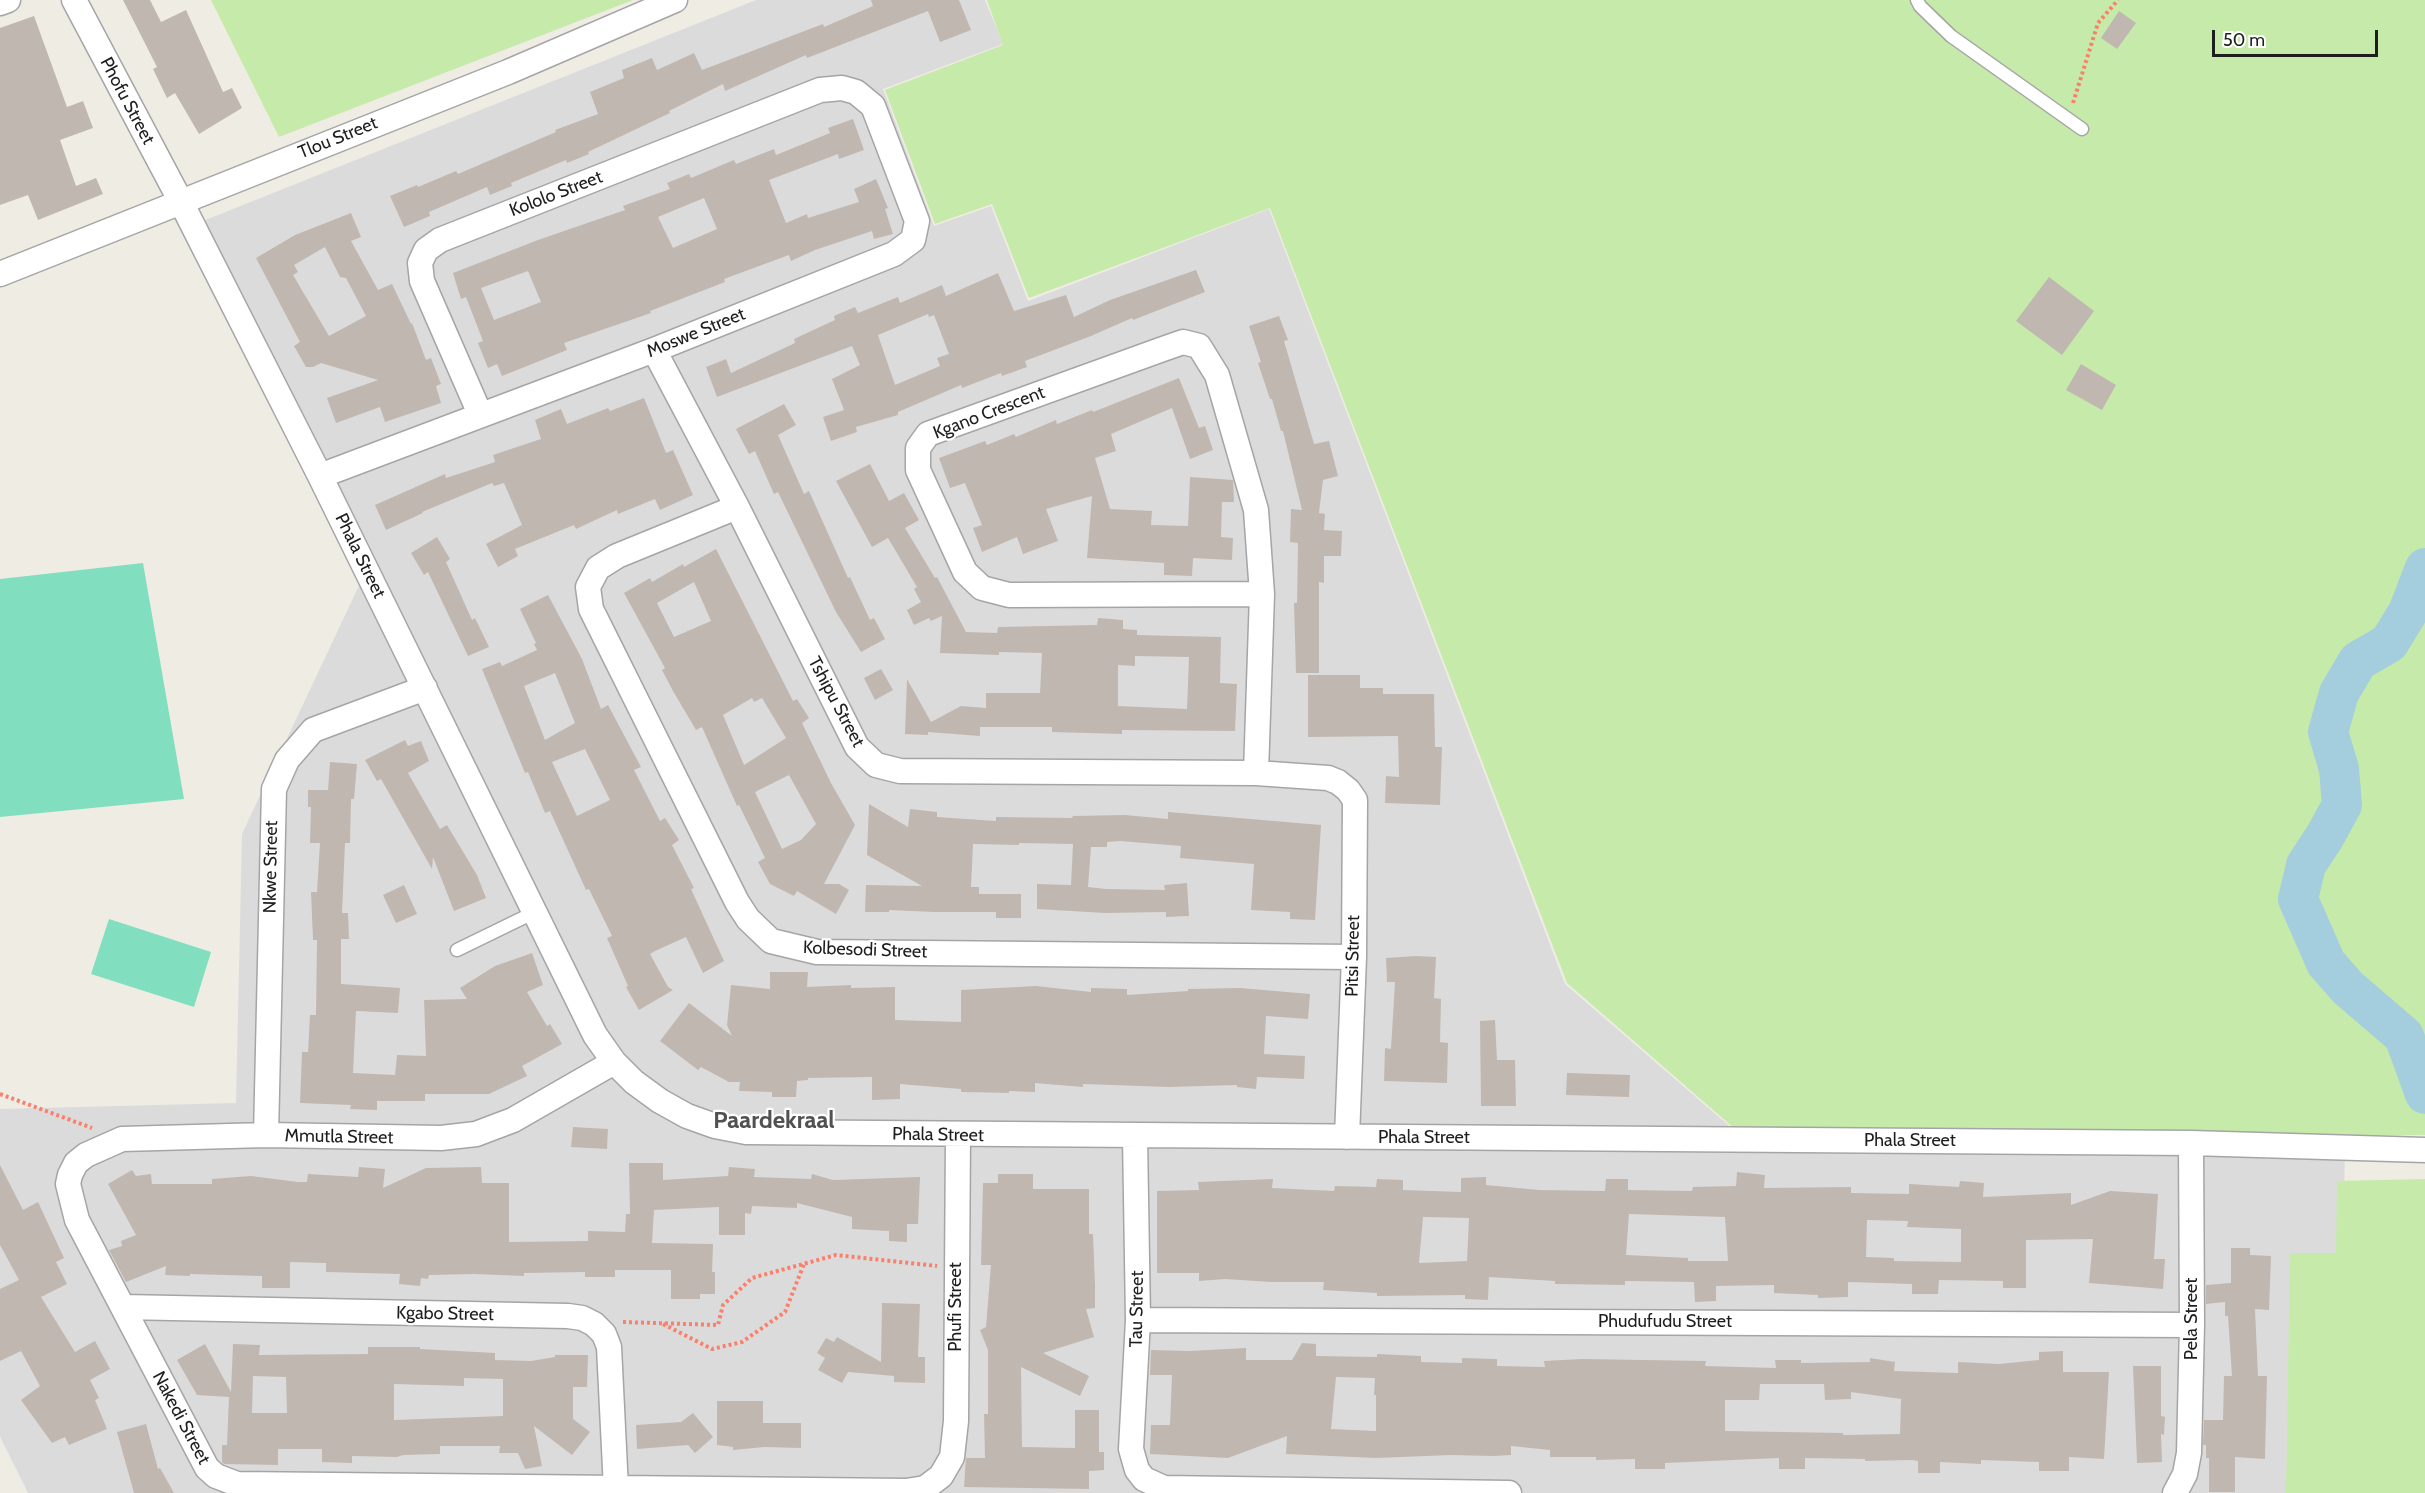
<!DOCTYPE html>
<style>
body{margin:0}
#map{position:relative;width:2425px;height:1493px;overflow:hidden;background:#efece4;font-family:Cabin,sans-serif}
canvas{display:block}
.scale{position:absolute;left:2212px;top:30px;width:166px;height:27px;box-sizing:border-box;border:3px solid #1e1e1e;border-top:0;padding-left:8px;font-size:18px;line-height:21px;white-space:nowrap;color:#1e1e1e;-webkit-text-stroke:4px #fff;paint-order:stroke}
</style>
<div id="map">
<canvas width="2425" height="1493"></canvas>
<div class="scale">50 m</div>
</div>
<script>
const g = document.querySelector('canvas').getContext('2d');
g.lineJoin = 'round';
function fillPath(path, color) { g.fillStyle = color; g.fill(path, 'evenodd'); }
const poly = rows => new Path2D(rows.map(r => 'M' + r).join(''));
function trace(path, color, width, dash) { g.strokeStyle = color; g.lineWidth = width; g.lineCap = dash ? 'butt' : 'round'; g.setLineDash(dash || []); g.stroke(path); }
function drawText(font, color, halo, rows, align = 'center') {
  g.font = font + ' Cabin,sans-serif'; g.lineWidth = 4.5; g.setLineDash([]); g.textBaseline = 'middle'; g.strokeStyle = halo; g.fillStyle = color; for (const [text, x, y, turn = 0] of rows) {
    g.save(); g.translate(x, y); g.rotate((+turn || 0) * Math.PI / 180); g.textAlign = isNaN(turn) ? turn : align; if (halo) g.strokeText(text, 0, 0); g.fillText(text, 0, 0); g.restore();
  }
}
const residential = poly([
 [756,0,985,0,1003,44,883,89,934,226,991,206,1028,301,1269,209,1565,984,1749,1143,2345,1140,2340,1493,28,1493,0,1437,0,1109,236,1103,242,834,371,560,198,223]
]);
const grass = poly([
 [211,0,633,0,279,137],
 [987,0,2425,0,2425,1135,1750,1142,1567,983,1270,208,1029,298,992,204,935,224,885,90,1003,45],
 [2425,1179,2425,1493,2286,1493,2290,1253,2336,1253,2337,1181]
]);
const pitch = poly([
 [143,563,184,799,0,817,0,579],
 [109,919,211,952,194,1007,91,974]
]);
const river = poly([
 [2425,568,2408,612,2389,643,2358,661,2339,693,2328,732,2339,769,2342,805,2325,836,2306,865,2298,899,2326,963,2348,988,2404,1036,2425,1094]
]);
const building = poly([
 [123,0,150,0,161,22,186,10,223,92,232,88,242,108,199,134,175,93,167,98,153,69,157,67],
 [871,0,959,0,971,30,940,42,928,11,807,58,806,55,725,91,723,84,669,111,670,113,588,152,589,154,567,163,566,160,511,183,512,186,490,195,487,187,429,212,430,216,404,227,390,196,417,185,418,187,456,171,458,174,556,132,555,130,598,114,590,92,624,78,622,70,652,58,657,70,694,53,702,70,823,24,824,27,873,6],
 [2119,11,2136,23,2117,49,2101,38],
 [34,16,67,107,83,101,93,128,60,140,76,186,96,178,103,194,38,220,28,195,0,205,0,28],
 [853,119,864,150,839,159,838,154,769,180,786,223,807,214,808,218,859,202,854,189,876,179,888,208,885,209,893,234,874,239,872,231,815,250,791,261,789,255,724,279,725,282,650,311,651,313,564,343,567,350,502,376,497,364,488,368,478,343,483,341,466,297,461,299,453,273,538,240,625,210,623,206,670,189,667,183,689,174,691,178,734,160,736,164,774,149,776,155,830,133,828,128],
 [704,198,717,229,673,248,658,217],
 [528,271,541,302,494,320,481,288],
 [351,213,361,237,351,241,378,290,392,284,411,324,412,323,426,360,431,358,441,384,436,386,441,403,385,422,380,407,336,423,327,398,378,380,321,363,313,367,306,367,294,346,300,342,256,258,295,235],
 [325,247,340,277,346,278,366,316,329,336,293,275,298,272,294,265],
 [1196,270,1205,292,1133,320,1132,318,1091,336,1025,361,1027,367,1002,376,1001,373,962,388,961,385,898,412,898,415,856,427,857,432,831,441,823,417,844,410,832,379,860,365,852,346,717,397,706,367,726,359,731,373,795,343,794,339,835,320,834,316,855,307,858,313,898,297,900,303,942,285,946,296,998,273,1014,311,1066,295,1074,317,1110,300],
 [928,314,929,317,934,315,949,354,937,358,940,366,895,385,878,335],
 [2049,277,2094,311,2062,355,2016,321],
 [1279,316,1288,340,1284,341,1314,444,1329,441,1338,476,1323,480,1319,513,1325,514,1324,530,1342,531,1341,556,1324,556,1324,583,1319,582,1319,673,1296,673,1294,603,1297,603,1298,543,1290,542,1291,509,1302,510,1283,431,1281,431,1272,399,1270,399,1258,363,1261,362,1249,326],
 [2081,364,2116,385,2102,410,2066,390],
 [1179,378,1199,428,1205,426,1213,450,1190,459,1172,408,1111,434,1116,451,1095,458,1110,509,1152,511,1151,525,1188,526,1190,477,1233,480,1234,502,1222,502,1221,537,1233,538,1232,560,1193,558,1192,576,1164,575,1164,563,1087,558,1092,496,1046,509,1058,541,1023,554,1017,537,982,552,973,528,982,525,965,483,950,488,939,458,985,441,987,445,1014,434,1016,437,1056,420,1057,424,1092,410,1093,412],
 [644,398,666,453,673,450,693,495,660,510,655,499,618,514,617,510,576,529,574,525,515,549,518,556,498,567,486,544,522,525,504,483,494,486,492,483,422,512,423,513,386,530,375,505,445,474,446,478,495,462,493,455,541,439,535,420,561,409,567,424,608,408,610,411],
 [784,404,796,425,778,435,804,494,809,491,848,578,850,577,870,620,874,618,885,639,861,652,836,612,778,492,774,494,755,451,749,454,736,429],
 [870,464,889,501,904,493,919,520,905,528,935,578,937,577,966,632,997,633,998,627,1097,625,1098,618,1123,620,1123,629,1137,630,1137,635,1221,637,1220,683,1237,684,1235,731,1122,730,1122,734,1052,732,1052,727,980,727,980,736,928,732,928,735,905,734,907,679,931,722,961,706,986,708,986,693,1040,693,1042,653,999,652,999,655,940,653,942,616,931,621,929,618,914,625,907,610,921,602,914,589,917,587,888,538,872,547,836,481],
 [1135,656,1189,657,1187,709,1118,706,1118,665,1135,666],
 [437,537,450,559,446,562,472,620,475,618,489,647,468,656,428,572,424,575,411,553],
 [716,549,793,701,797,699,809,718,802,723,831,783,855,825,824,884,839,884,849,890,836,914,797,891,794,896,770,884,758,862,765,858,739,805,737,806,702,727,696,730,673,691,662,670,665,668,624,593,650,578,652,582,683,564,684,567],
 [694,582,711,621,674,637,657,603],
 [752,698,754,702,762,698,786,738,744,765,723,715],
 [789,775,816,824,801,840,782,849,755,792],
 [548,595,582,659,601,709,608,705,641,767,634,770,660,821,665,818,679,840,672,845,694,888,691,889,724,961,703,973,686,937,655,951,650,954,668,987,673,990,639,1010,626,987,628,986,607,938,612,936,589,889,586,890,550,811,545,813,528,772,525,773,482,669,500,662,502,666,537,650,534,644,536,643,520,609],
 [555,673,575,723,545,740,524,686],
 [585,749,610,800,577,816,552,762],
 [881,669,893,690,875,700,864,678],
 [1308,675,1360,675,1360,688,1383,688,1383,694,1434,694,1435,747,1442,747,1440,805,1385,803,1386,776,1399,777,1398,736,1308,737],
 [405,740,408,746,421,741,429,761,408,773,440,829,447,825,477,875,486,898,454,911,433,857,432,869,381,779,377,781,365,760],
 [330,762,357,764,354,799,351,799,350,843,345,843,342,913,348,913,349,939,341,939,341,984,400,988,398,1013,356,1011,353,1073,395,1075,397,1055,426,1056,424,1000,467,999,460,988,495,966,532,953,543,985,527,992,547,1026,550,1024,562,1044,522,1066,527,1076,489,1094,425,1094,425,1101,377,1101,377,1110,350,1109,351,1105,300,1103,302,1052,308,1052,310,1015,316,1015,317,940,313,940,311,892,317,892,320,843,310,843,311,807,308,807,308,790,328,790],
 [869,804,908,827,910,809,937,812,937,817,996,821,996,817,1072,818,1073,816,1125,815,1168,819,1168,812,1321,825,1315,920,1290,919,1290,912,1251,910,1254,864,1180,858,1181,846,1120,841,1107,842,1107,847,1091,847,1088,887,1106,889,1165,890,1164,885,1187,883,1189,916,1166,917,1166,912,1105,913,1037,909,1037,884,1071,885,1073,844,1019,843,1019,845,973,844,971,887,979,887,979,894,1021,894,1021,918,996,918,996,912,934,912,889,910,889,912,865,912,866,885,922,886,867,855],
 [404,885,417,914,396,923,383,895],
 [1416,956,1436,957,1434,998,1441,999,1440,1042,1448,1043,1447,1083,1384,1081,1385,1048,1391,1049,1395,982,1387,982,1386,958],
 [770,972,808,972,807,987,851,985,851,988,895,987,895,1020,961,1022,961,990,1036,986,1091,992,1091,988,1127,989,1127,995,1188,991,1188,989,1240,988,1310,994,1308,1019,1266,1016,1264,1054,1305,1056,1304,1079,1257,1077,1256,1089,1237,1087,1237,1085,1169,1087,1083,1084,1083,1087,1035,1083,1035,1092,1009,1091,1009,1093,961,1092,961,1089,900,1084,900,1099,872,1100,872,1077,808,1078,808,1080,797,1081,796,1097,772,1097,772,1092,739,1091,740,1082,729,1082,701,1067,698,1070,660,1041,689,1003,732,1036,727,1025,731,985,770,989],
 [1495,1020,1497,1060,1515,1060,1516,1106,1481,1106,1480,1021],
 [1567,1073,1630,1075,1629,1097,1566,1095],
 [573,1127,608,1129,607,1149,571,1147],
 [629,1163,663,1163,663,1180,728,1176,729,1167,755,1169,754,1177,811,1179,812,1174,833,1180,920,1177,918,1224,907,1224,907,1242,889,1241,889,1231,852,1229,852,1217,797,1203,797,1208,752,1206,751,1214,745,1213,745,1235,719,1235,719,1207,654,1210,652,1243,713,1244,712,1272,715,1272,715,1294,700,1294,700,1299,671,1299,671,1270,615,1270,615,1277,585,1277,585,1272,524,1273,524,1276,474,1274,429,1275,428,1279,421,1278,420,1286,399,1284,400,1274,326,1272,326,1263,290,1262,290,1288,262,1288,262,1276,190,1274,190,1276,165,1275,166,1266,126,1282,109,1250,122,1246,121,1241,136,1235,108,1184,132,1170,136,1176,151,1174,152,1184,212,1184,212,1179,251,1176,298,1182,307,1182,308,1174,358,1177,359,1167,385,1169,383,1188,426,1168,481,1167,482,1183,509,1183,509,1242,588,1241,588,1231,625,1232,626,1214,630,1214],
 [0,1165,23,1210,38,1202,64,1258,56,1262,67,1284,41,1297,75,1352,95,1341,110,1369,90,1380,99,1398,95,1400,107,1429,69,1445,65,1437,52,1443,21,1400,40,1386,21,1351,0,1361,0,1289,19,1280,0,1245],
 [1737,1172,1765,1175,1764,1188,1851,1187,1851,1193,1909,1194,1909,1184,1959,1187,1960,1181,1984,1183,1983,1197,2071,1193,2071,1205,2110,1191,2158,1194,2154,1259,2165,1259,2163,1289,2089,1283,2093,1239,2026,1240,2026,1288,2003,1288,2003,1281,1939,1280,1938,1294,1912,1294,1912,1284,1848,1282,1848,1297,1818,1298,1818,1295,1774,1293,1774,1285,1716,1286,1716,1301,1695,1302,1694,1282,1625,1281,1625,1285,1555,1284,1555,1281,1489,1277,1488,1300,1465,1299,1465,1295,1377,1296,1377,1293,1323,1290,1324,1282,1271,1282,1225,1279,1199,1281,1199,1273,1157,1273,1157,1191,1199,1190,1198,1182,1273,1179,1272,1188,1334,1191,1335,1186,1376,1187,1377,1179,1403,1180,1403,1190,1461,1192,1461,1178,1486,1177,1486,1185,1539,1190,1605,1191,1606,1179,1628,1179,1628,1190,1692,1191,1693,1187,1736,1186],
 [1629,1214,1725,1217,1728,1261,1688,1261,1688,1258,1626,1255],
 [1423,1217,1469,1218,1467,1261,1419,1263],
 [1867,1220,1908,1221,1907,1227,1961,1229,1961,1262,1894,1261,1894,1258,1866,1257],
 [998,1174,1033,1174,1033,1189,1089,1189,1089,1234,1093,1234,1095,1285,1095,1308,1086,1309,1094,1337,1043,1353,1089,1376,1080,1396,1021,1367,1022,1447,1075,1448,1075,1410,1099,1410,1099,1452,1104,1452,1104,1470,1089,1471,1089,1489,964,1487,966,1458,985,1458,984,1414,988,1414,988,1350,980,1330,986,1327,991,1265,981,1265,983,1183,998,1183],
 [2231,1248,2250,1248,2250,1255,2271,1256,2269,1310,2255,1309,2258,1376,2267,1376,2265,1459,2235,1457,2235,1492,2209,1492,2209,1458,2206,1458,2206,1445,2203,1445,2204,1420,2223,1420,2224,1376,2232,1376,2228,1316,2225,1316,2225,1302,2206,1304,2206,1285,2231,1283],
 [882,1303,920,1304,918,1357,925,1357,925,1383,894,1382,894,1376,848,1372,842,1383,818,1370,825,1358,817,1353,826,1338,834,1342,837,1337,881,1362],
 [1302,1343,1316,1344,1316,1356,1377,1357,1377,1354,1421,1356,1421,1362,1462,1363,1462,1358,1497,1359,1497,1366,1545,1367,1544,1361,1582,1359,1706,1361,1705,1366,1776,1368,1775,1360,1801,1360,1801,1363,1870,1362,1870,1358,1895,1362,1894,1371,1958,1373,1958,1362,1999,1364,2039,1360,2039,1352,2063,1351,2063,1372,2109,1372,2104,1459,2069,1457,2069,1471,2039,1471,2039,1462,1981,1460,1981,1464,1940,1462,1940,1473,1918,1473,1918,1461,1912,1460,1865,1461,1865,1459,1805,1458,1805,1469,1779,1469,1779,1458,1665,1463,1665,1469,1635,1469,1635,1459,1596,1460,1596,1457,1550,1457,1550,1450,1511,1446,1511,1455,1493,1456,1451,1455,1376,1458,1286,1454,1287,1436,1228,1458,1150,1454,1151,1425,1170,1425,1172,1375,1150,1375,1151,1350,1189,1351,1246,1348,1246,1360,1292,1360],
 [1336,1377,1375,1378,1374,1395,1376,1395,1376,1431,1331,1429],
 [1760,1384,1824,1384,1825,1400,1851,1399,1851,1392,1901,1399,1900,1434,1843,1435,1843,1433,1725,1431,1725,1400,1759,1400],
 [205,1344,231,1392,233,1344,260,1345,259,1355,368,1354,368,1347,420,1347,420,1349,495,1353,495,1360,531,1361,555,1357,555,1355,588,1355,587,1387,573,1387,573,1419,590,1432,572,1455,534,1426,542,1466,525,1469,518,1453,499,1453,500,1446,440,1446,440,1454,403,1455,397,1457,352,1456,352,1463,322,1462,322,1449,278,1449,278,1465,224,1464,222,1462,222,1445,227,1445,229,1397,197,1395,177,1360],
 [253,1376,286,1377,287,1413,252,1413],
 [464,1378,503,1379,503,1416,394,1420,394,1384,464,1386],
 [2133,1366,2161,1366,2161,1416,2165,1417,2164,1435,2161,1434,2162,1462,2137,1463],
 [717,1401,763,1401,763,1423,801,1423,801,1448,764,1447,733,1450,733,1447,717,1445],
 [693,1413,713,1437,695,1453,688,1445,637,1449,636,1425,681,1422],
 [146,1424,158,1469,160,1468,174,1493,134,1493,117,1432]
]);
const path = poly([
 [2073,103,2098,23,2118,0],
 [0,1094,92,1128],
 [623,1322,718,1325,723,1305,752,1278,836,1255,937,1266],
 [663,1324,712,1349,742,1342,785,1312,804,1264]
]);
const lane = poly([
 [1917,0,1920,6,1951,36,2082,129],
 [457,950,535,912]
]);
const street = poly([
 [74,0,181,202,320,476,595,1035,614,1062,634,1082,660,1101,687,1116,715,1126,746,1132,2191,1143,2425,1150],
 [0,3,8,0],
 [0,274,508,72,675,0],
 [654,350,737,507,857,747,876,765,900,771,1256,773,1328,778,1338,782,1348,790,1355,800,1354,957,1347,1137],
 [320,476,654,350,894,254,913,240,917,221,873,106,856,92,842,88,820,90,440,240,426,250,420,263,422,281,480,414],
 [737,507,617,556,598,568,588,587,591,609,737,902,748,919,771,941,817,952,1354,957],
 [1256,773,1262,594,1256,510,1217,375,1199,346,1183,342,1163,349,928,434,918,448,918,470,965,572,982,588,1009,595,1262,594],
 [614,1062,513,1120,476,1134,441,1138,266,1135,122,1139,86,1155,76,1163,70,1175,68,1184,77,1220,207,1468,216,1476,237,1484,906,1491,925,1488,941,1476,952,1457,956,1421,958,1135],
 [266,1135,274,789,287,760,313,730,425,688],
 [1135,1136,1138,1320,1131,1449,1137,1470,1144,1479,1164,1488,1509,1493],
 [123,1307,568,1316,582,1318,594,1324,604,1334,609,1347,616,1489],
 [1138,1320,2192,1325],
 [2175,1493,2185,1474,2189,1453,2192,1325,2191,1143]
]);
const streetNames = [
 ["Phofu Street",127,101,62],
 ["Tlou Street",338,138,-22],
 ["Kololo Street",556,194,-21],
 ["Moswe Street",696,333,-22],
 ["Kgano Crescent",989,413,-21],
 ["Phala Street",360,556,64],
 ["Tshipu Street",836,702,62],
 ["Nkwe Street",271,867,-89],
 ["Kolbesodi Street",865,950,2],
 ["Pitsi Street",1353,956,-89],
 ["Phala Street",938,1135,1],
 ["Mmutla Street",339,1137,1],
 ["Phala Street",1424,1138],
 ["Phala Street",1910,1141],
 ["Phufi Street",956,1307,-90],
 ["Tau Street",1137,1309,-89],
 ["Kgabo Street",445,1314,1],
 ["Pela Street",2192,1319,-90],
 ["Phudufudu Street",1665,1322],
 ["Nakedi Street",181,1418,62]
];
const districtNames = [
 ["Paardekraal",774,1121]
];
fillPath(residential, '#dcdbdb');
fillPath(grass, '#c6eaaa');
fillPath(pitch, '#81dfbf');
trace(river, '#a4cedd', 40);
fillPath(building, '#c0b8b0');
trace(lane, '#a5a5a5', 15);
trace(street, '#a5a5a5', 27);
trace(path, '#fb7f6a', 4, [3, 3]);
trace(lane, '#fff', 12);
trace(street, '#fff', 24);
drawText('18px', '#1e1e1e', '#fff', streetNames);
drawText('bold 24px', '#515151', '#fff', districtNames);
</script>
